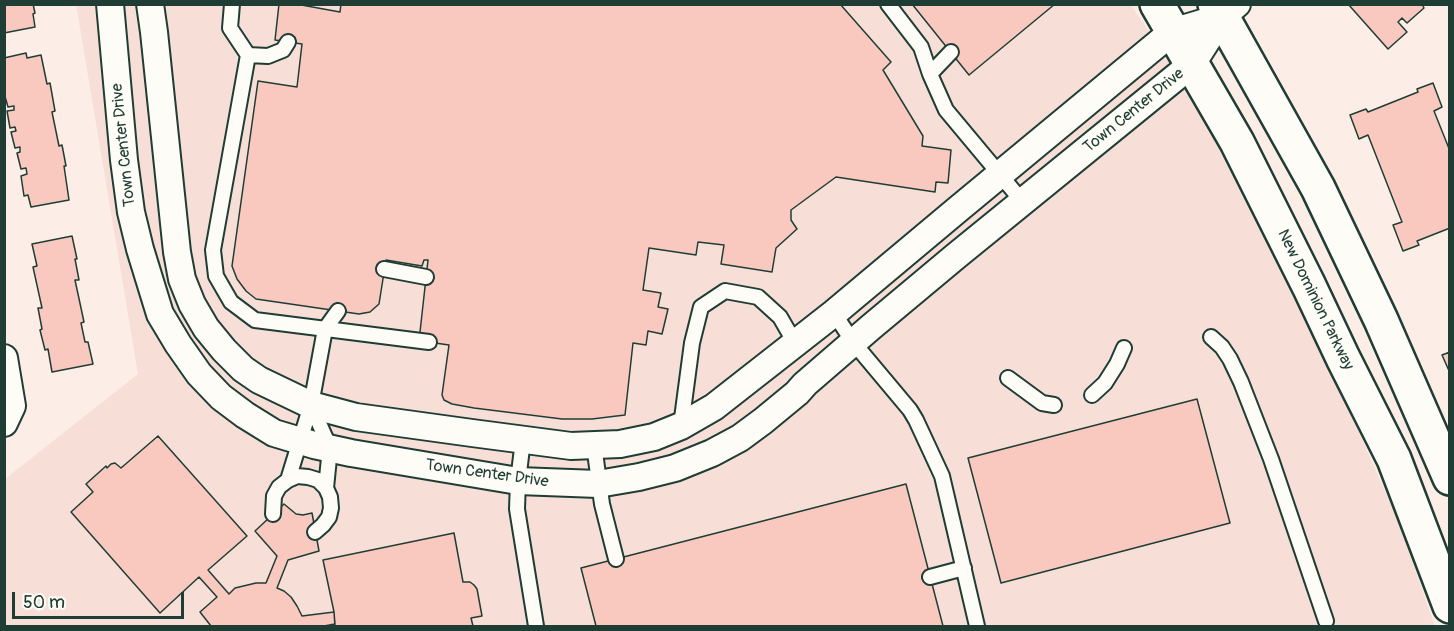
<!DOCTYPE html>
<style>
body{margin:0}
#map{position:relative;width:1454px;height:631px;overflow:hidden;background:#fcede6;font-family:Pangolin,sans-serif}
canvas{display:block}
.frame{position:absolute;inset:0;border:6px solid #1f3d34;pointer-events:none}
.scale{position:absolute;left:12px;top:592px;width:172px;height:27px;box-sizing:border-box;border:3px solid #1f3d34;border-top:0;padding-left:8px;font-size:18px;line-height:21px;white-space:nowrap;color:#1f3d34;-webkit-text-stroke:4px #fdfcf7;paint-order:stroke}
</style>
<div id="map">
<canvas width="1454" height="631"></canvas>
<div class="frame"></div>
<div class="scale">50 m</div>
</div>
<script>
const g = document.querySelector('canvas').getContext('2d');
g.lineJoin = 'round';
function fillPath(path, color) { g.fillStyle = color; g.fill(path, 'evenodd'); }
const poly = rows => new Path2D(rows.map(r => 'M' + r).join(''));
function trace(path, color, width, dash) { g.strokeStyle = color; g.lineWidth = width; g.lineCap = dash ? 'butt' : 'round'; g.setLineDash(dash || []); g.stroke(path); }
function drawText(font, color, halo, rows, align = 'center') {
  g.font = font + ' Pangolin,sans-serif'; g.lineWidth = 6; g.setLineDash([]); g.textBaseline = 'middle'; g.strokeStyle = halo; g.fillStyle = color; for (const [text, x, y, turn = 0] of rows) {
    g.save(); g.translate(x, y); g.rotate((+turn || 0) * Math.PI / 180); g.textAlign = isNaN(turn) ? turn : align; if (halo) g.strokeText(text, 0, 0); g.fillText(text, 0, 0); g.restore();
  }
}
const built = poly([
 [76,4,1131,5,1219,134,1315,335,1395,513,1435,626,5,626,5,479,138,374]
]);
const building = poly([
 [4,4,33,4,35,13,33,14,35,27,4,33,4,4],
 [279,4,296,4,340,12,341,4,840,4,891,62,883,70,923,136,922,146,951,150,948,183,936,182,935,192,836,177,791,210,791,220,797,229,776,248,772,272,721,264,724,245,698,242,696,255,649,248,643,290,661,293,658,307,668,309,662,334,648,331,646,345,633,343,625,415,592,419,562,419,474,408,452,404,444,400,442,395,449,345,428,342,423,338,420,332,428,260,424,260,422,266,386,260,379,304,370,312,359,314,256,299,246,291,237,279,232,266,258,81,297,87,302,44,275,40,279,4],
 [912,4,1055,4,969,75,912,4],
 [1348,4,1424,4,1423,6,1424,8,1407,23,1402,18,1398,22,1407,32,1388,49,1348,4],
 [26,53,27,58,41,55,47,84,50,83,55,111,52,112,59,146,62,145,66,166,64,166,69,200,31,207,28,195,24,196,21,176,27,174,26,168,21,169,17,153,20,152,20,147,15,148,11,132,16,131,15,127,10,128,7,111,14,110,14,106,8,107,4,93,4,58,26,53],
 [1433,83,1442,107,1434,111,1450,151,1450,228,1417,241,1419,245,1403,251,1393,225,1402,222,1368,135,1359,139,1350,115,1366,109,1368,112,1418,92,1417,89,1433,83],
 [72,236,77,259,75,259,79,280,75,280,84,322,81,323,85,342,88,342,93,364,52,372,48,349,45,350,40,330,42,329,38,308,42,308,33,267,37,266,32,244,72,236],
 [1450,352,1450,373,1442,355,1450,352],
 [1197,399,1230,523,1001,583,968,458,1197,399],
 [158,436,247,536,208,570,229,594,235,588,256,583,266,583,277,556,255,531,284,504,296,514,303,515,312,513,319,551,288,560,277,588,284,591,291,597,297,606,302,616,334,612,335,624,324,626,211,626,200,612,217,597,199,577,160,613,71,512,93,492,86,484,106,466,107,468,111,464,115,463,121,468,158,436],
 [906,484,943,626,596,626,581,568,906,484],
 [454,533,463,582,470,582,474,585,477,589,482,616,471,618,473,626,335,626,334,612,323,560,454,533]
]);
const lane = poly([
 [232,4,230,28,248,55,213,250,216,276,231,302,255,320,429,342],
 [888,4,921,47,930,74,946,110,1022,201],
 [248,55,268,56,283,50,288,42],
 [930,74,951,52],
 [384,269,426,277],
 [834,313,853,342,910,410,916,420,942,476,977,626],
 [1211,337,1222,347,1230,359,1241,382,1271,459,1326,621],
 [1008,378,1042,403,1054,405],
 [1092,395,1105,383,1117,364,1124,348],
 [311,405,330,448,326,488],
 [681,426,692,343,701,307,725,291,758,297,780,317,795,343],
 [523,440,518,481,517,509,536,626],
 [594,445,602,504,616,559],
 [288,480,311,405,325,329,338,311],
 [273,514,274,496,279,487,288,480,297,476,308,477,318,480,326,488,330,497,331,508,329,517,323,525,315,532],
 [930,577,964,568]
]);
const street = poly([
 [110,4,124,160,131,212,140,249,160,314,178,344,199,374,221,397,245,415,274,433,314,445,351,453,518,481,598,484,639,477,675,468,712,453,740,438,763,421,797,393,805,384,871,327,956,256,1192,64,1222,17,1237,4],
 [150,4,154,32,177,252,182,279,192,304,206,328,224,350,243,369,259,380,311,405,356,417,472,433,571,446,620,444,654,437,681,426,714,407,834,313,957,210,1172,32,1222,17],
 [4,358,12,406,4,423]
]);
const secondary = poly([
 [1157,4,1237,142,1309,286,1343,358,1394,459,1450,606],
 [1215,4,1318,188,1381,320,1450,478]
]);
const streetNames = [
 ["Town Center Drive",1134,111,-39],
 ["Town Center Drive",124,145,-96],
 ["New Dominion Parkway",1315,300,64],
 ["Town Center Drive",487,474,8]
];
fillPath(built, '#f7dfd8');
fillPath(building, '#f9c9c0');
trace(building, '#1f3d34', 1.5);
trace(lane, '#1f3d34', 18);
trace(street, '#1f3d34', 30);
trace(secondary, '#1f3d34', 38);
trace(lane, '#fdfcf7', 14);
trace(street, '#fdfcf7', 26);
trace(secondary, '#fdfcf7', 33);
drawText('16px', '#1f3d34', '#fdfcf7', streetNames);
</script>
